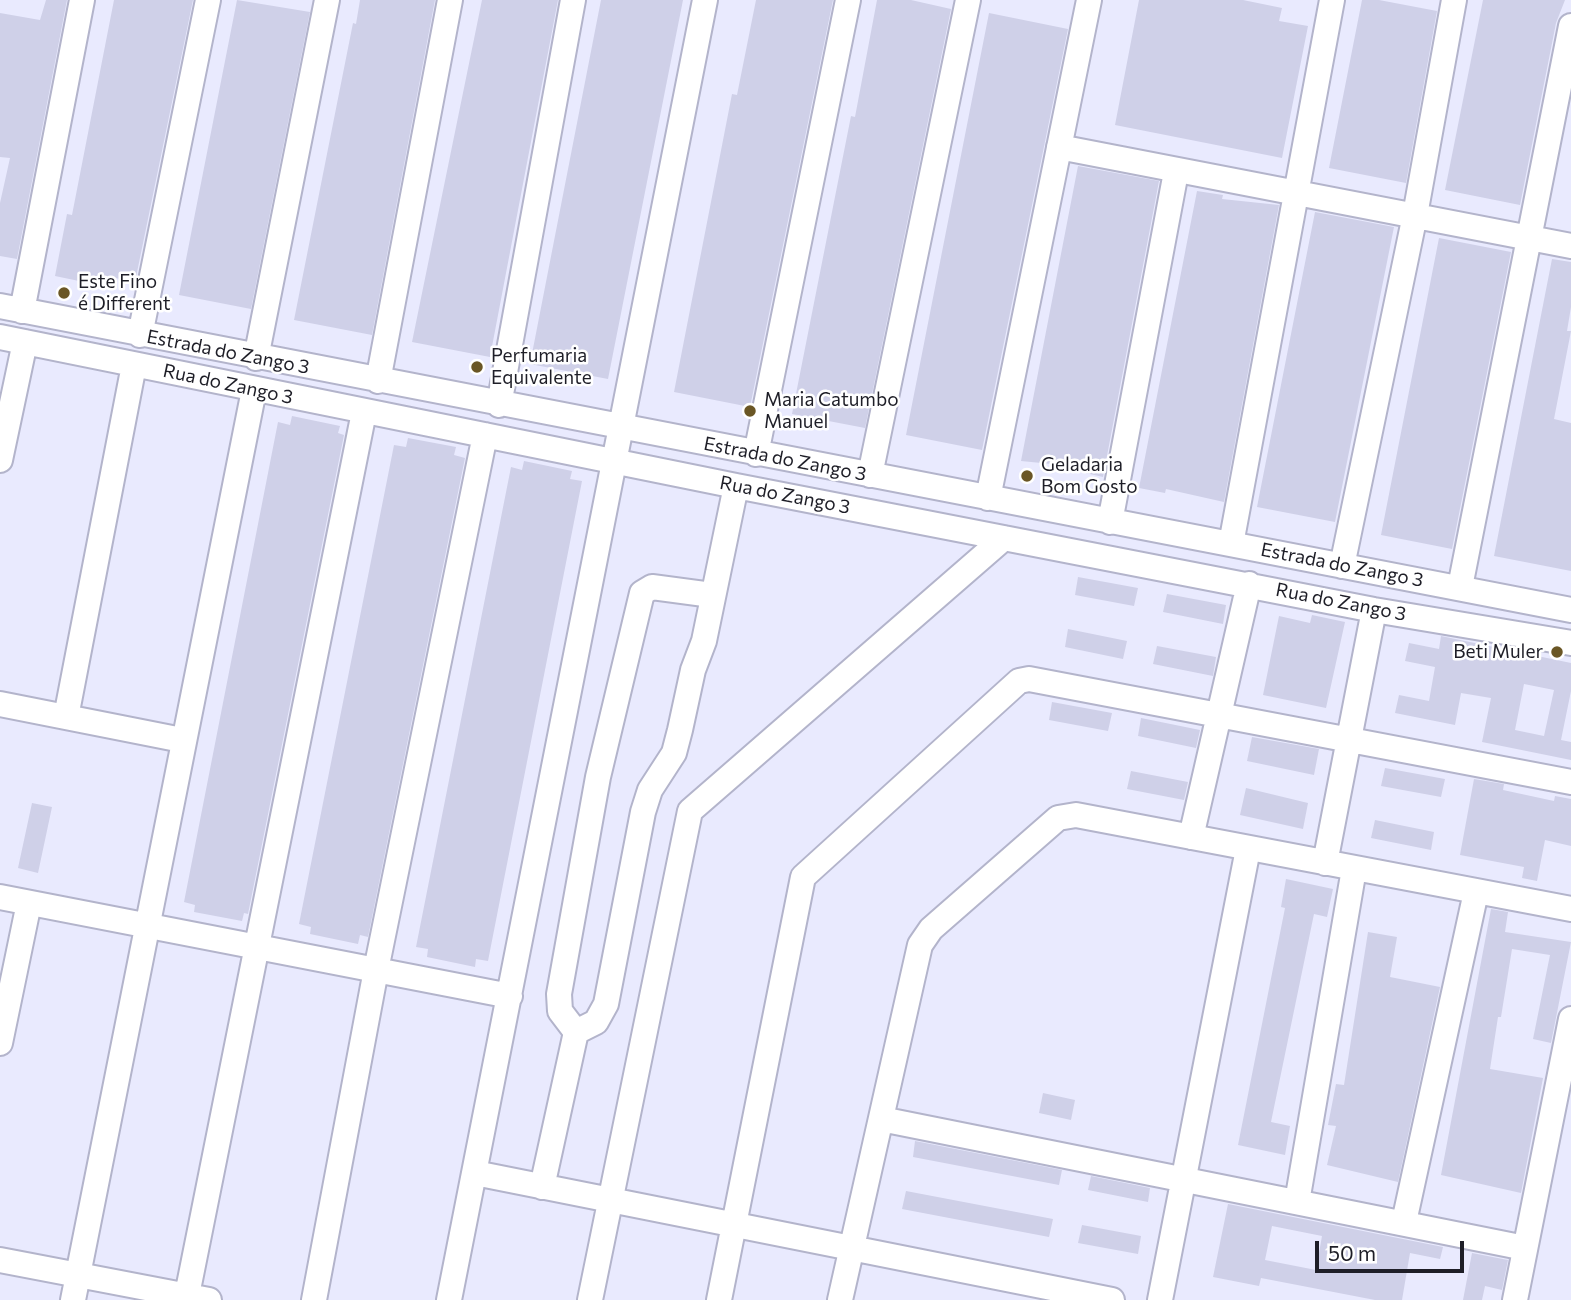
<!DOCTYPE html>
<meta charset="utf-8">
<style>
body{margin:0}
#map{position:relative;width:1571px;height:1300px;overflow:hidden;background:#e9eafe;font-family:Commissioner,sans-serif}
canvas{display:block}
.scale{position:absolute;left:1315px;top:1241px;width:149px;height:32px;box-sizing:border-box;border:4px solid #1e1e27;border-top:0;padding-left:9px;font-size:21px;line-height:24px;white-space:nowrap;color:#1e1e27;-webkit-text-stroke:5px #fff;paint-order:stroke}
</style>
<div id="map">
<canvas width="1571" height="1300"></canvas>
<div class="scale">50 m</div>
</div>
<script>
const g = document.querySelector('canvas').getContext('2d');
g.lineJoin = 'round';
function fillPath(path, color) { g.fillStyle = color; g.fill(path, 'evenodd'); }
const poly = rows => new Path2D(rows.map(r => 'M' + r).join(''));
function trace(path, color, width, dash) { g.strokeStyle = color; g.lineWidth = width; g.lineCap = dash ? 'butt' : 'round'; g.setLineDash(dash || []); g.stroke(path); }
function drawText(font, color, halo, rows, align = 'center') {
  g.font = font + ' Commissioner,sans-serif'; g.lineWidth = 5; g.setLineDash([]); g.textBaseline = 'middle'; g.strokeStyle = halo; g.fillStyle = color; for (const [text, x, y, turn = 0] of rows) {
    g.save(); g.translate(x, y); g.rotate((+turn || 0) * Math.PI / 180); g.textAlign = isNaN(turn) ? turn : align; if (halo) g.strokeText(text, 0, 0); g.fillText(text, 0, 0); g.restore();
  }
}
const building = poly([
 [46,0,67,0,17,259,0,256,0,203,10,158,0,157,0,13,40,20],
 [114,0,193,0,135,282,105,276,103,286,55,276,67,214,72,215],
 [237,0,310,12,251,309,179,295],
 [360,0,435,0,372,335,294,320,353,23,356,24],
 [482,0,558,0,490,357,412,342],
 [601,0,683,0,608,379,530,364],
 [756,0,833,0,750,407,674,392,732,94,737,95],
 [877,0,911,0,951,9,865,428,792,414,851,116,855,117],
 [1139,0,1243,0,1282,8,1279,21,1308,26,1282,158,1115,125],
 [1362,0,1379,0,1437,11,1406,183,1329,168],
 [1483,0,1565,0,1556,23,1520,205,1445,190],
 [989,13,1068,29,982,450,906,435],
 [1078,166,1159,181,1103,477,1081,472,1082,467,1021,461],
 [1197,191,1223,195,1222,199,1279,205,1224,502,1166,489,1165,493,1139,488],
 [1315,212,1394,227,1335,522,1257,507],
 [1439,238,1511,252,1452,549,1381,535],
 [1552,259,1571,262,1571,307,1567,331,1571,331,1554,419,1571,423,1571,571,1494,556],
 [292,416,340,426,338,433,344,435,248,914,244,913,242,921,194,912,195,905,184,902,278,422,290,425],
 [408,438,456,447,454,455,465,458,368,937,360,935,358,944,310,934,311,927,299,924,394,445,406,447],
 [524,461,572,471,570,479,582,481,488,961,476,959,475,967,427,957,428,949,416,947,511,467,522,470],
 [1078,577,1138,588,1134,606,1075,595],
 [1167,594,1226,605,1223,624,1163,612],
 [1312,615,1345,622,1326,708,1263,695,1279,616,1310,623],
 [1068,629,1127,641,1123,659,1065,647],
 [1441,636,1571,663,1571,691,1561,740,1571,742,1571,760,1482,742,1491,698,1461,693,1455,725,1395,713,1399,695,1429,701,1435,667,1405,661,1409,643,1439,649],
 [1524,684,1554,690,1544,736,1515,730],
 [1157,646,1216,657,1213,676,1153,664],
 [1052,702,1112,713,1108,731,1049,720],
 [1141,718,1200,730,1196,748,1138,736],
 [1252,737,1319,749,1314,775,1247,761],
 [1385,768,1445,779,1441,797,1381,786],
 [1131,771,1188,782,1184,800,1127,789],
 [1474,779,1504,784,1503,790,1554,801,1555,796,1571,799,1571,846,1545,840,1537,881,1522,878,1524,867,1460,855],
 [1246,788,1308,803,1303,829,1240,815],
 [32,803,52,807,38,873,18,868],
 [1375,820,1434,832,1431,850,1371,838],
 [1286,879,1333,889,1327,917,1314,914,1271,1122,1290,1126,1285,1155,1238,1145,1285,908,1281,907],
 [1491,909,1508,912,1505,932,1571,942,1551,1043,1533,1039,1550,955,1512,949,1501,1017,1498,1017,1490,1069,1543,1078,1521,1193,1441,1175],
 [1368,932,1397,937,1390,977,1440,987,1398,1182,1327,1165,1336,1126,1328,1125,1336,1084,1344,1085],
 [1043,1093,1075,1100,1071,1120,1039,1113],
 [915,1141,1062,1170,1059,1185,913,1157],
 [1091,1176,1150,1188,1148,1202,1088,1190],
 [906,1191,1053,1219,1049,1237,902,1209],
 [1228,1204,1443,1247,1440,1259,1410,1253,1402,1300,1375,1300,1261,1278,1259,1286,1213,1277],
 [1272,1226,1322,1236,1316,1270,1265,1260],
 [1082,1225,1141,1236,1138,1254,1078,1243],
 [1472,1253,1508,1260,1502,1290,1485,1286,1482,1300,1463,1300]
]);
const minor = poly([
 [1059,147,1571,246],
 [0,306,1571,610],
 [22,311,82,0],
 [140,335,208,0],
 [0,337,736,486,1374,610,1571,643],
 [256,358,327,0],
 [378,381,450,0],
 [499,405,573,0],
 [756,454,848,0],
 [0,460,25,342],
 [870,475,968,0],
 [988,498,1089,0],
 [1110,522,1176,172],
 [1231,544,1332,0],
 [1342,566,1415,215,1454,0],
 [1460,587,1571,26],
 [0,704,182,740],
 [66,717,134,365],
 [1191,837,1249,584],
 [1325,863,1374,610],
 [0,897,510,996],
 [576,1032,596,1022,606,1004,643,812,650,790,674,753,680,730,693,670,704,641,736,486],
 [0,1043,29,903],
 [881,1119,1525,1248],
 [475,1173,1112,1300],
 [542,1187,576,1032,560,1011,559,994,598,777,642,593,652,587,712,595],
 [1297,1202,1354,869],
 [1404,1222,1476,892],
 [0,1260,209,1300],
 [73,1300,254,390],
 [186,1300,364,412],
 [314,1300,376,970,485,435],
 [449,1300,705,0],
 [590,1300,690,811,1004,538],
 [719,1300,803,877,1019,681,1029,679,1571,782],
 [840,1300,920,945,931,929,1058,818,1076,815,1571,909],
 [1160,1300,1248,849],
 [1515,1300,1571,1019]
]);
const markers = [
 [64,293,7,"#6a5625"],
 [477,367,7,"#6a5625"],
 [750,411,7,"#6a5625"],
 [1027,476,7,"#6a5625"],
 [1557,652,7,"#6a5625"]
];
const poiNames = [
 ["Este Fino",78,282],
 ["é Different",78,304],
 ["Perfumaria",491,356],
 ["Equivalente",491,378],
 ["Maria Catumbo",764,400],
 ["Manuel",764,422],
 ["Geladaria",1041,465],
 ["Bom Gosto",1041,487],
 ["Beti Muler",1543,652,"right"]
];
const streetNames = [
 ["Estrada do Zango 3",228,352,11],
 ["Rua do Zango 3",228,384,12],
 ["Estrada do Zango 3",785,459,11],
 ["Rua do Zango 3",785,495,11],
 ["Estrada do Zango 3",1342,565,11],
 ["Rua do Zango 3",1341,602,11]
];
fillPath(building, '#cfd0e8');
trace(minor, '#b3b4cb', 28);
trace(minor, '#fff', 24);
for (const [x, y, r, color] of markers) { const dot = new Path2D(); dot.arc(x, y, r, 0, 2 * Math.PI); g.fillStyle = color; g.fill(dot); trace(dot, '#fff', 2.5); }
drawText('19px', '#1e1e27', '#fff', poiNames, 'left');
drawText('19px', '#1e1e27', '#fff', streetNames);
</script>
